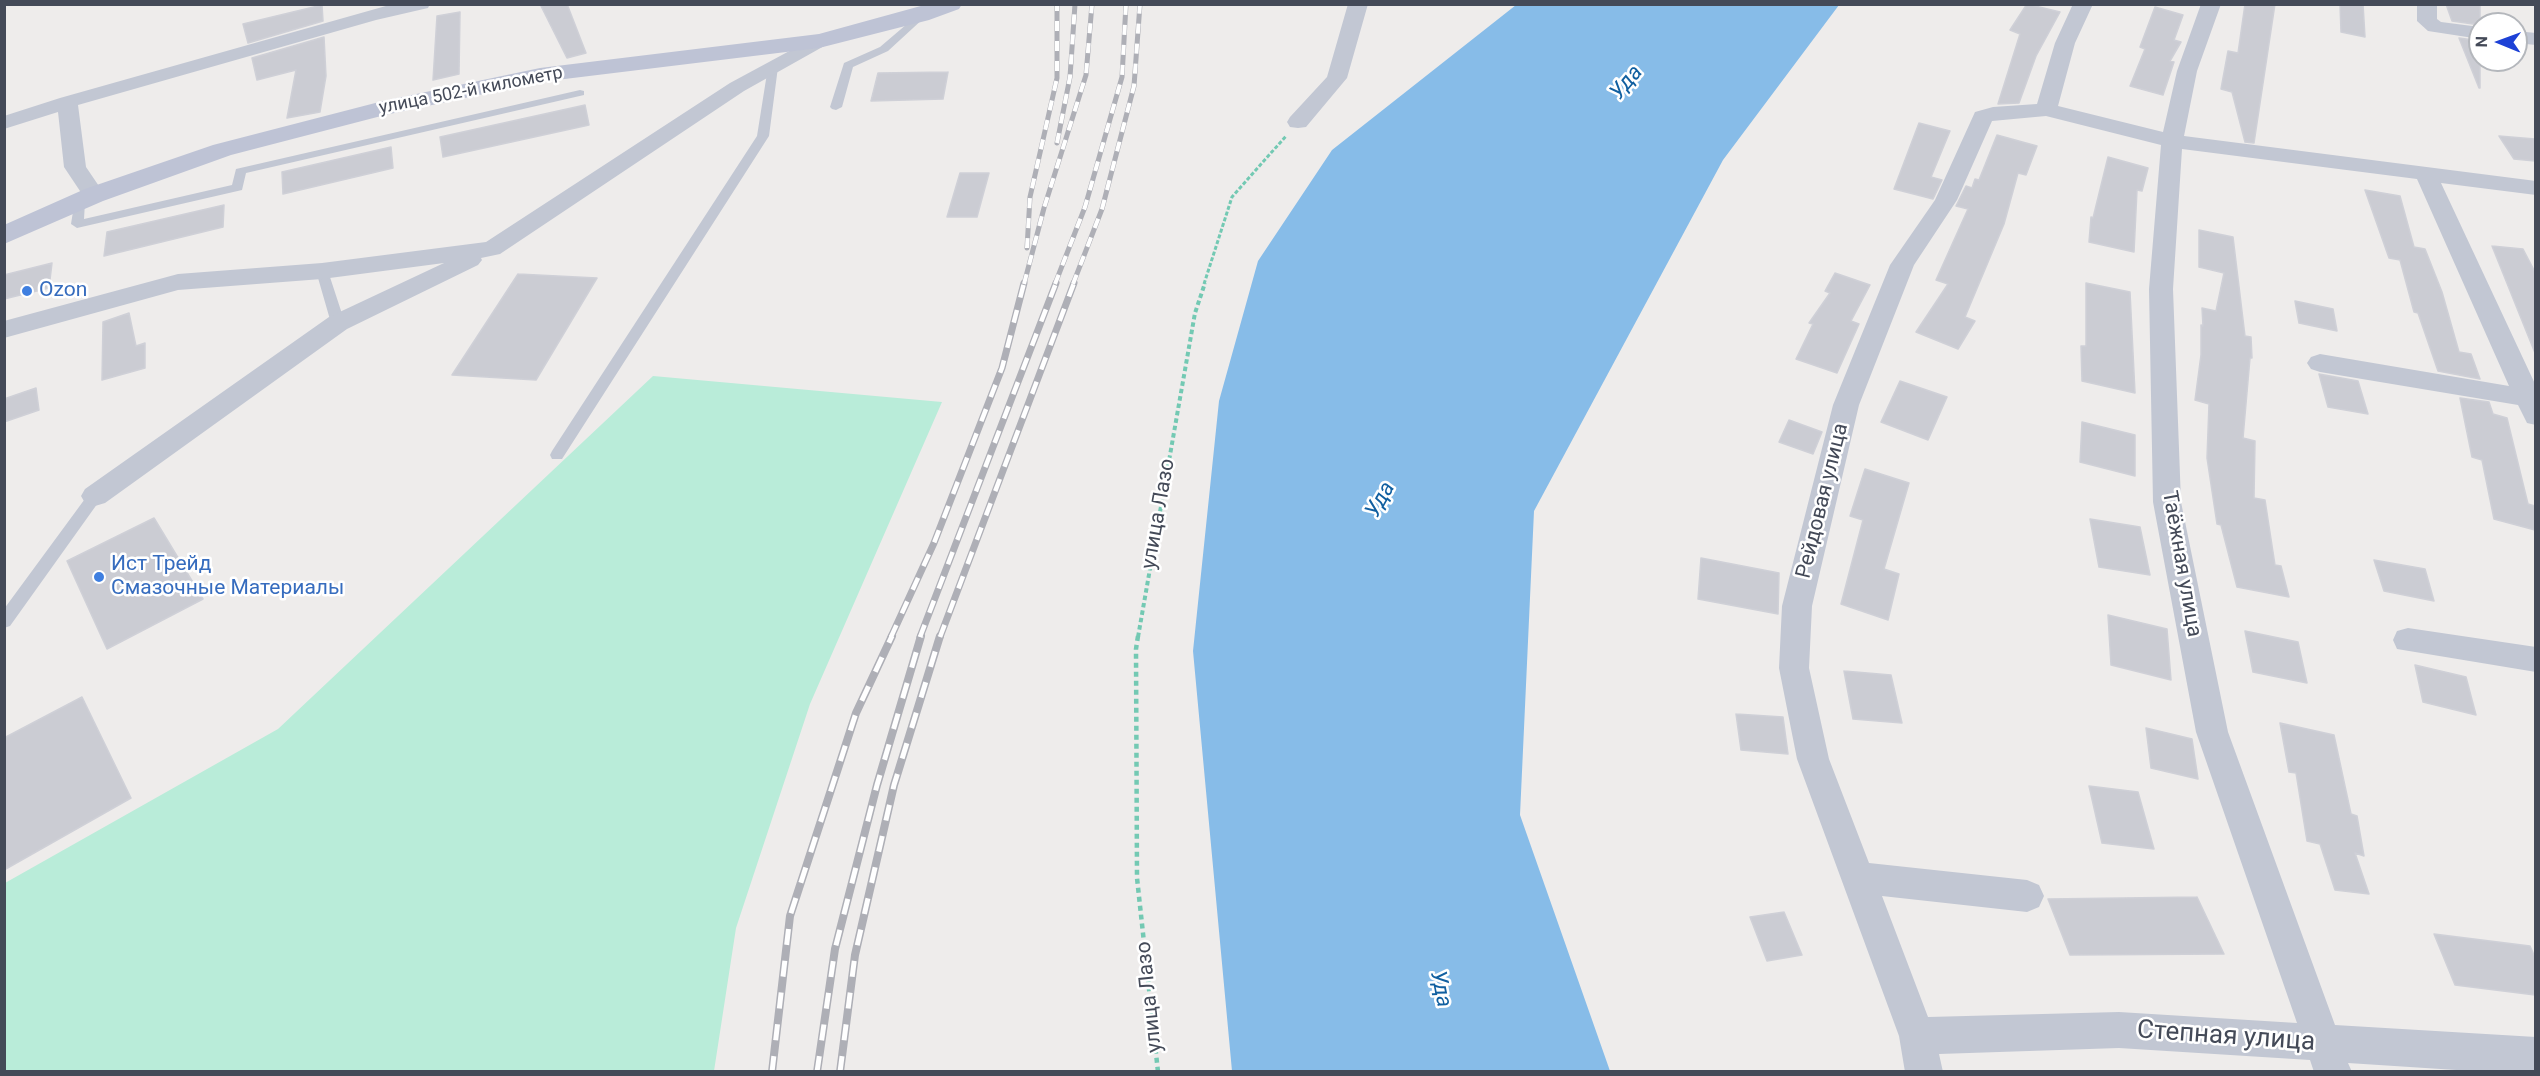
<!DOCTYPE html>
<meta charset="utf-8">
<style>
body{margin:0}
#map{position:relative;width:2540px;height:1076px;overflow:hidden;background:#eeeceb;font-family:Roboto,sans-serif}
canvas{display:block}
.frame{position:absolute;inset:0;border:6px solid #444a58;pointer-events:none}
.north{position:absolute;left:2468px;top:12px;width:60px;height:60px;box-sizing:border-box;background:#fff;border:2px solid #b4b7bc;border-radius:50%;rotate:271deg;font-size:16px;font-weight:700;line-height:24px;text-align:center;color:#444a58}
.north::after{content:'';display:block;margin:auto;width:21px;height:27px;background:#1d41d6;clip-path:polygon(50% 0,100% 100%,50% 72%,0 100%)}
</style>
<div id="map">
<canvas width="2540" height="1076"></canvas>
<div class="frame"></div>
<div class="north">N</div>
</div>
<script>
const g = document.querySelector('canvas').getContext('2d');
g.lineJoin = 'round';
function fillPath(path, color) { g.fillStyle = color; g.fill(path, 'evenodd'); }
const poly = rows => new Path2D(rows.map(r => 'M' + r).join(''));
function trace(path, color, width, dash) { g.strokeStyle = color; g.lineWidth = width; g.lineCap = dash ? 'butt' : 'round'; g.setLineDash(dash || []); g.stroke(path); }
function drawText(font, color, halo, rows, align = 'center') {
  g.font = font + ' Roboto,sans-serif'; g.lineWidth = 5; g.setLineDash([]); g.textBaseline = 'middle'; g.strokeStyle = halo; g.fillStyle = color; for (const [text, x, y, turn = 0] of rows) {
    g.save(); g.translate(x, y); g.rotate((+turn || 0) * Math.PI / 180); g.textAlign = isNaN(turn) ? turn : align; if (halo) g.strokeText(text, 0, 0); g.fillText(text, 0, 0); g.restore();
  }
}
const green = poly([
 [653,376,942,402,810,704,736,928,714,1071,5,1071,5,883,278,729]
]);
const water = poly([
 [1516,5,1839,5,1723,160,1534,511,1520,815,1610,1071,1232,1071,1193,651,1219,401,1258,261,1332,150]
]);
const building = poly([
 [540,4,567,4,586,53,567,58,540,4],
 [2027,4,2060,12,2036,56,2019,103,1998,104,2020,34,2010,30,2027,4],
 [2245,4,2275,4,2254,143,2245,142,2232,92,2221,89,2228,51,2238,53,2245,4],
 [2340,4,2363,4,2365,37,2341,32,2340,4],
 [2446,4,2480,4,2480,25,2452,21,2446,4],
 [322,5,323,21,248,43,243,24,322,5],
 [2155,7,2183,15,2174,40,2181,42,2170,61,2174,62,2163,95,2130,86,2145,49,2140,47,2155,7],
 [460,12,459,74,433,80,437,16,460,12],
 [324,37,326,76,320,112,287,118,296,70,257,80,252,58,324,37],
 [2459,38,2480,41,2480,88,2479,88,2459,38],
 [948,72,943,99,871,101,878,73,948,72],
 [585,105,589,125,443,157,440,137,585,105],
 [1919,123,1950,131,1931,177,1942,180,1933,199,1894,189,1919,123],
 [1997,135,2037,146,2026,175,2018,173,2004,224,1965,317,1975,321,1958,349,1916,332,1948,284,1936,280,1968,209,1956,206,1966,186,1972,188,1975,179,1979,180,1997,135],
 [2499,136,2535,139,2535,161,2514,159,2499,136],
 [391,147,393,168,283,194,282,172,391,147],
 [2108,157,2148,168,2142,191,2137,190,2134,252,2089,242,2091,217,2093,218,2108,157],
 [960,173,989,173,977,217,947,217,960,173],
 [2365,190,2400,196,2414,247,2425,249,2442,292,2459,352,2471,354,2480,379,2438,371,2418,313,2414,312,2400,260,2389,258,2365,190],
 [224,205,223,227,104,256,107,232,224,205],
 [2199,230,2233,237,2245,336,2251,337,2252,358,2250,358,2243,438,2255,441,2254,498,2265,500,2275,565,2281,566,2289,597,2237,587,2221,525,2217,524,2207,458,2209,404,2195,400,2201,355,2201,325,2203,326,2202,308,2216,311,2224,273,2199,267,2199,230],
 [2492,246,2523,249,2535,272,2535,353,2492,246],
 [52,263,49,288,4,299,4,275,52,263],
 [1835,273,1870,285,1851,321,1859,324,1837,373,1796,359,1813,324,1809,323,1830,293,1825,291,1835,273],
 [518,274,597,278,536,380,452,375,518,274],
 [2086,283,2130,292,2135,393,2082,381,2081,346,2086,346,2086,283],
 [2295,301,2333,309,2337,331,2299,323,2295,301],
 [129,313,136,346,145,343,145,368,102,380,103,322,129,313],
 [2319,374,2358,381,2368,414,2328,407,2319,374],
 [1900,381,1947,397,1928,440,1881,422,1900,381],
 [36,388,39,410,4,422,4,399,36,388],
 [2460,398,2489,402,2493,414,2507,418,2528,504,2535,506,2535,530,2494,519,2482,460,2472,457,2460,398],
 [1789,420,1822,432,1813,454,1779,442,1789,420],
 [2082,422,2135,435,2135,476,2080,462,2082,422],
 [1865,469,1909,483,1884,569,1899,574,1888,620,1841,604,1863,520,1850,516,1865,469],
 [154,518,203,599,107,649,67,561,154,518],
 [2090,519,2140,527,2150,575,2099,567,2090,519],
 [1701,558,1779,573,1778,614,1698,599,1701,558],
 [2374,560,2425,569,2434,601,2384,591,2374,560],
 [2108,615,2167,629,2171,680,2111,665,2108,615],
 [2245,631,2298,642,2307,683,2253,672,2245,631],
 [2415,665,2466,677,2476,715,2423,702,2415,665],
 [1844,671,1891,675,1902,723,1853,719,1844,671],
 [82,697,131,798,4,870,4,738,82,697],
 [1736,714,1783,717,1788,754,1741,750,1736,714],
 [2280,723,2334,735,2351,814,2357,816,2364,856,2355,853,2369,894,2335,890,2320,844,2307,841,2296,773,2289,772,2280,723],
 [2146,728,2192,739,2198,779,2151,768,2146,728],
 [2089,786,2138,792,2154,849,2102,843,2089,786],
 [2197,897,2224,954,2070,955,2048,899,2197,897],
 [1784,912,1802,955,1767,961,1750,917,1784,912],
 [2434,934,2530,946,2535,957,2535,995,2455,985,2434,934]
]);
const pathFar2 = poly([
 [1204,284,1232,197,1286,136]
]);
const pathFar1 = poly([
 [1138,637,1195,313,1205,283]
]);
const path = poly([
 [1138,636,1136,649,1137,878,1158,1072]
]);
const lane = poly([
 [921,12,925,13,925,17,888,51,853,67,842,107,836,110,832,109,830,107,844,63,880,47,921,12],
 [773,64,778,67,769,136,562,459,552,459,550,455,552,451,757,136,768,67,773,64],
 [580,90,584,91,584,95,246,173,242,190,77,228,71,224,75,199,79,198,85,202,84,219,232,185,236,169,580,90],
 [322,267,328,271,345,323,343,326,338,327,331,323,316,271,322,267],
 [95,491,100,492,102,496,100,500,10,626,4,628,4,609,90,492,95,491]
]);
const street = poly([
 [393,4,430,4,428,8,376,20,78,105,86,167,105,195,102,200,94,202,86,200,64,167,58,112,4,129,4,116,60,98,393,4],
 [1348,4,1368,4,1347,78,1306,127,1298,128,1290,127,1287,122,1290,117,1327,77,1348,4],
 [2073,4,2093,4,2075,43,2058,106,2163,132,2177,71,2201,4,2221,4,2197,71,2184,136,2536,181,2536,195,2441,183,2536,386,2536,425,2527,423,2518,405,2320,372,2311,369,2307,363,2311,357,2320,354,2509,386,2417,179,2182,149,2173,289,2181,502,2228,732,2335,1025,2536,1037,2536,1072,2487,1072,2348,1063,2352,1072,2314,1072,2310,1060,2119,1048,1939,1054,1943,1072,1905,1072,1899,1036,1797,759,1779,668,1782,606,1833,405,1890,265,1935,200,1975,112,1993,107,2037,104,2055,43,2073,4],
 [2046,116,2161,145,2149,289,2153,502,2196,732,2297,1023,2119,1012,1928,1017,1882,896,2027,912,2039,907,2044,896,2039,885,2027,880,1869,863,1829,759,1809,668,1812,606,1859,405,1914,265,1957,200,1992,121,2046,116],
 [2417,4,2437,4,2437,19,2441,22,2480,27,2480,39,2428,31,2417,21,2417,4],
 [2516,31,2536,33,2536,45,2516,43,2516,31],
 [819,35,826,37,829,41,826,45,744,91,500,254,481,258,482,260,478,265,347,329,105,503,95,506,85,503,81,496,85,489,329,317,444,263,322,279,178,290,4,338,4,321,178,274,322,263,486,242,730,83,819,35],
 [2408,628,2536,647,2536,672,2397,649,2393,640,2397,631,2408,628]
]);
const secondary = poly([
 [928,4,962,4,959,9,929,20,819,48,540,82,385,115,231,155,103,201,4,244,4,225,85,189,213,145,383,101,540,68,819,34,928,4]
]);
const railFar2 = poly([
 [1057,143,1070,77,1075,4],
 [1027,248,1030,197,1057,78,1057,4],
 [1024,284,1044,208,1086,75,1092,4],
 [1055,284,1085,207,1122,77,1126,4],
 [1073,284,1102,209,1134,86,1140,4]
]);
const railFar1 = poly([
 [891,637,934,543,1002,368,1024,283],
 [920,637,1056,283],
 [940,637,1074,283]
]);
const rail = poly([
 [772,1072,790,916,856,713,892,636],
 [817,1072,835,949,877,785,921,636],
 [840,1072,855,955,894,785,940,636]
]);
const markers = [
 [27,291,6,"#3f7fe0"],
 [99,577,6,"#3f7fe0"]
];
const farStreetnames = [
 ["улица 502-й километр",471,91,-11]
];
const shopNames = [
 ["Ozon",39,291],
 ["Ист Трейд",111,565],
 ["Смазочные Материалы",111,589]
];
const streetNames = [
 ["Рейдовая улица",1823,501,-76],
 ["улица Лазо",1159,514,-80],
 ["Таёжная улица",2181,564,80],
 ["улица Лазо",1150,997,-96]
];
const waterNames = [
 ["Уда",1627,83,-50],
 ["Уда",1381,500,-61],
 ["Уда",1440,989,79]
];
const nearStreetnames = [
 ["Степная улица",2226,1037,4]
];
fillPath(green, '#b9ecd9');
fillPath(water, '#87bce8');
fillPath(building, '#cbccd3');
trace(building, '#cfd0d7', 1.5);
trace(pathFar2, '#73c9b3', 3, [4, 2]);
trace(pathFar1, '#73c9b3', 4, [4.5, 3]);
trace(path, '#73c9b3', 4.5, [5, 4]);
fillPath(lane, '#c2c7d3');
fillPath(street, '#c2c7d3');
fillPath(secondary, '#bec3d5');
trace(railFar2, '#aeafb6', 5);
trace(railFar1, '#aeafb6', 7);
trace(rail, '#aeafb6', 8);
trace(railFar2, '#fff', 4, [10]);
trace(railFar1, '#fff', 4.5, [13]);
trace(rail, '#fff', 5, [16]);
for (const [x, y, r, color] of markers) { const dot = new Path2D(); dot.arc(x, y, r, 0, 2 * Math.PI); g.fillStyle = color; g.fill(dot); trace(dot, '#fff', 2); }
drawText('18px', '#444a58', '#fff', farStreetnames);
drawText('21px', '#366cbe', '#fff', shopNames, 'left');
drawText('21px', '#444a58', '#fff', streetNames);
drawText('italic 22px', '#105fa0', '#fff', waterNames);
drawText('26px', '#444a58', '#fff', nearStreetnames);
</script>
